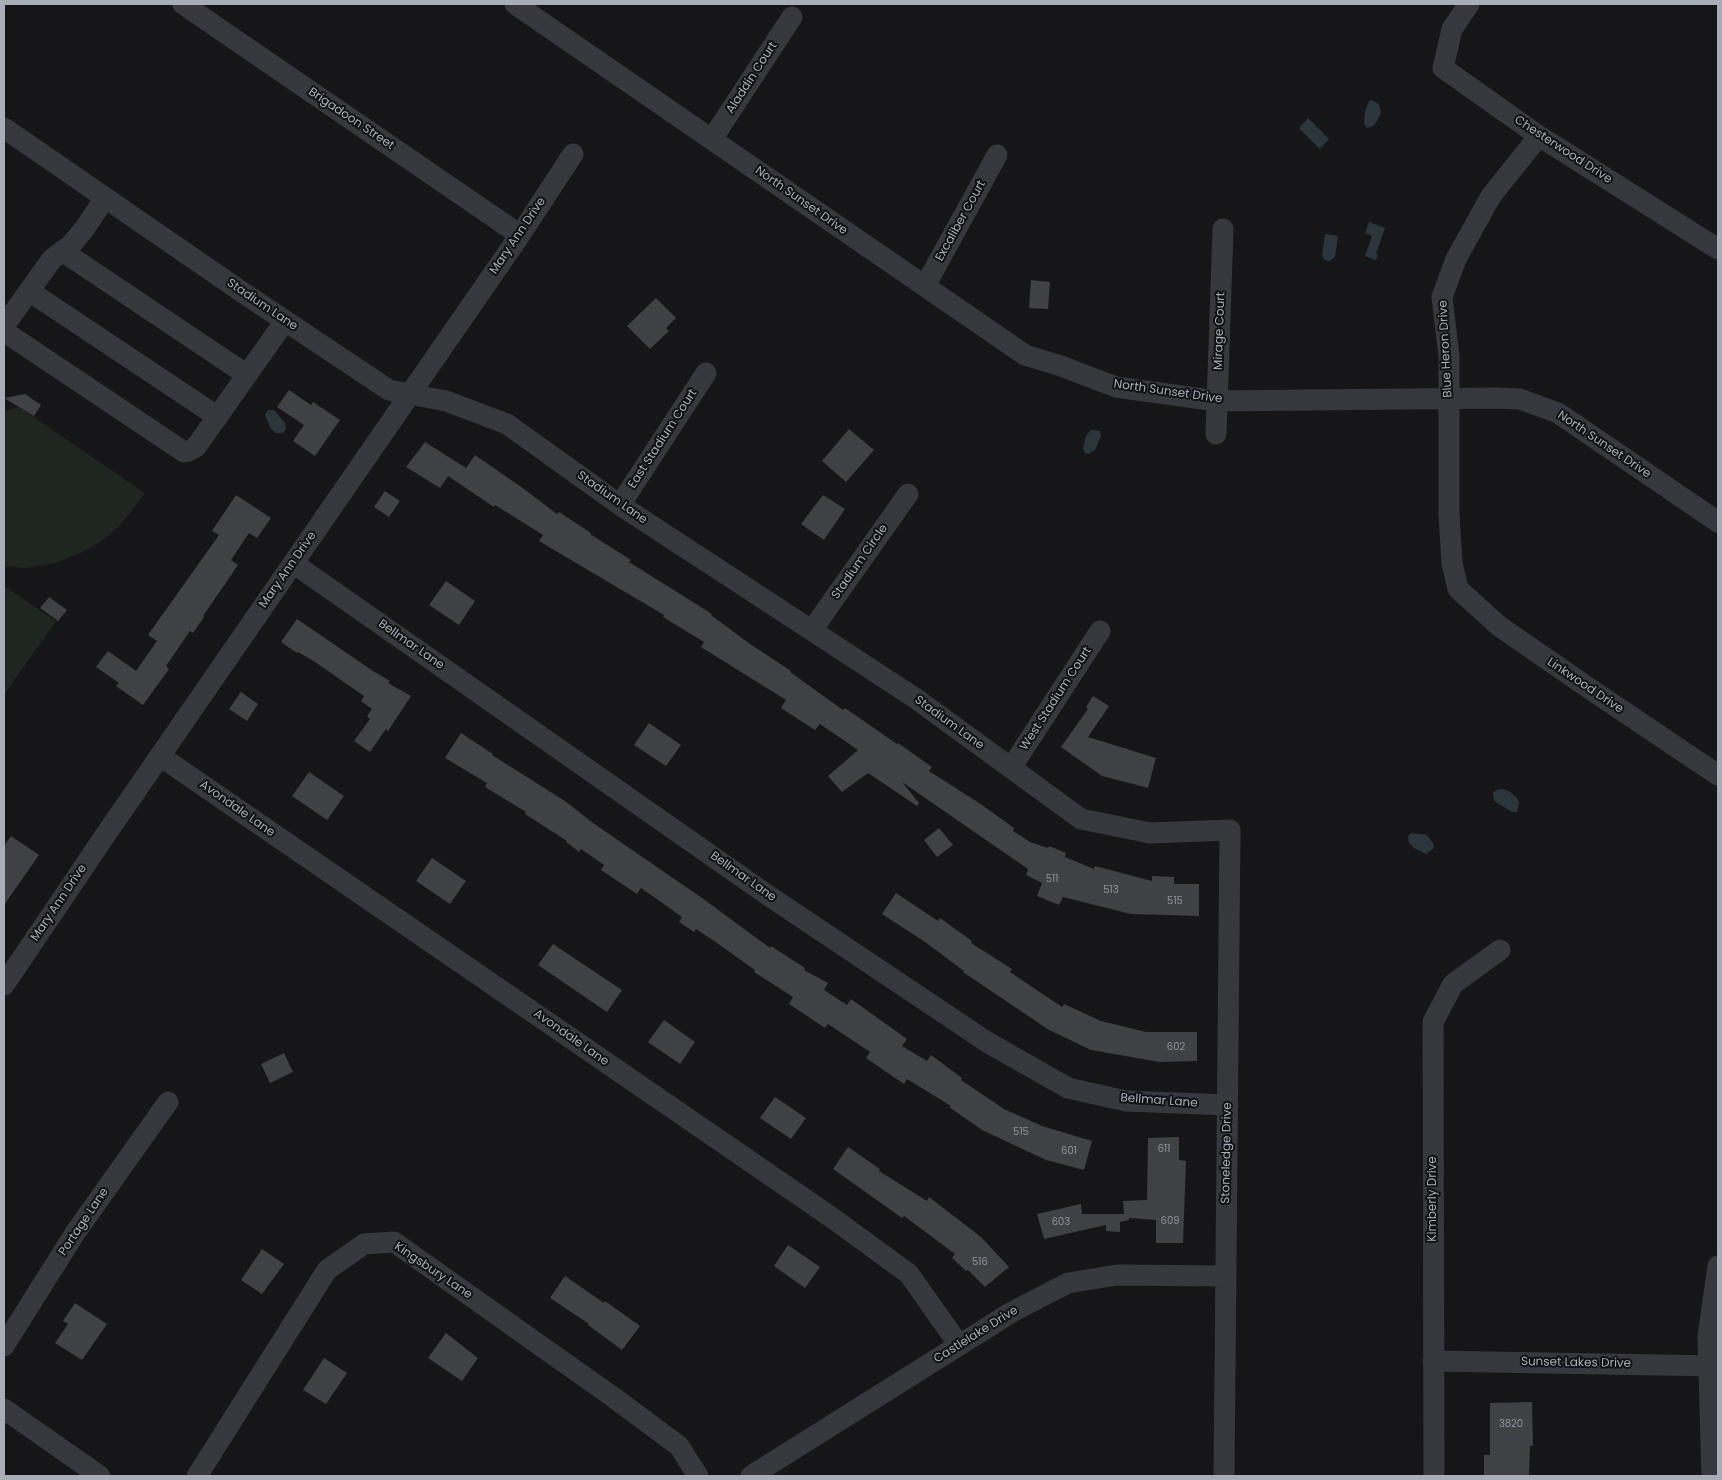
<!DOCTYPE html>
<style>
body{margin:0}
#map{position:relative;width:1722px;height:1480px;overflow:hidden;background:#161618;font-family:Poppins,sans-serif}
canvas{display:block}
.frame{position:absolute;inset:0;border:5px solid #a8adb8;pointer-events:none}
</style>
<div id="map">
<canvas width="1722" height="1480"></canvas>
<div class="frame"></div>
</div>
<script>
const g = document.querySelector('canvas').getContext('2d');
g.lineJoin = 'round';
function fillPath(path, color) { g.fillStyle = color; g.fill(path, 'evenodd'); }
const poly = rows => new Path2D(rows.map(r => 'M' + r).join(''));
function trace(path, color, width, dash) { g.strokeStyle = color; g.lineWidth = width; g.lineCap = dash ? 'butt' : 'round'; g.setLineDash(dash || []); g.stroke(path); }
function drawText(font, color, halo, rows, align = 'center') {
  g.font = font + ' Poppins,sans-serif'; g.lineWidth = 4; g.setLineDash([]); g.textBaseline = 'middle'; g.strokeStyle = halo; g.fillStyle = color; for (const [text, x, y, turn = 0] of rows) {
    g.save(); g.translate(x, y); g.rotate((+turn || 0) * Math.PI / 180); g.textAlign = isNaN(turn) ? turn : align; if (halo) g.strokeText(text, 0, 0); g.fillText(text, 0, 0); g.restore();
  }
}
const green = poly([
 [19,407,145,493,130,513,118,527,107,537,94,546,80,553,55,563,24,568,4,566,4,411],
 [4,586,56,621,4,695]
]);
const water = poly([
 [1372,100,1379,104,1381,113,1374,126,1367,128,1364,124,1365,111,1369,101],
 [1308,118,1329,139,1320,149,1299,128],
 [1369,222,1385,228,1376,254,1378,255,1376,260,1365,256,1372,236,1365,233],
 [1325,234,1338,236,1335,257,1330,261,1325,260,1322,256],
 [268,410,274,410,285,423,286,429,283,433,276,433,271,429,265,415],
 [1091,430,1100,431,1101,436,1095,450,1088,454,1085,453,1083,449,1086,436],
 [1503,789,1509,791,1517,798,1519,803,1517,812,1512,812,1494,801,1493,793,1497,790],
 [1411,833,1427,835,1433,843,1434,848,1426,854,1414,848,1409,843,1408,839,1408,836]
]);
const building = poly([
 [1031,280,1050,282,1048,309,1029,308],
 [656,298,676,318,666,328,669,331,650,349,627,326],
 [289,390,311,405,313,402,340,420,315,456,293,441,304,425,277,407],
 [25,394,41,405,34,416,4,398],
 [849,429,874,450,846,482,822,461],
 [425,442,466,468,475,455,524,489,557,514,559,512,591,533,590,534,631,560,629,562,712,614,711,615,750,644,791,671,790,672,843,710,845,708,897,744,898,743,932,767,929,771,982,805,1014,828,1013,831,1030,842,1048,848,1049,846,1066,853,1065,857,1094,869,1095,866,1152,881,1152,876,1174,877,1174,884,1199,884,1199,916,1131,914,1063,897,1059,905,1037,896,1042,883,1026,875,1028,869,902,782,919,803,917,806,868,773,842,792,828,776,858,750,820,724,815,730,781,708,786,700,701,647,704,642,663,617,664,615,539,541,543,535,495,505,494,507,448,476,440,488,406,467],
 [385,491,400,501,389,517,374,507],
 [236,495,271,518,257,538,249,533,231,560,238,565,203,616,204,617,193,633,190,631,166,666,169,669,143,705,116,686,119,683,96,667,108,651,136,671,157,641,148,635,219,535,212,531],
 [823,495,845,509,824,540,801,524],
 [446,581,475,601,459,625,429,605],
 [49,597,67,610,58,621,40,608],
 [297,619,373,671,390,681,388,683,411,696,388,731,386,729,370,752,354,741,370,719,367,716,372,709,361,701,364,696,315,662,298,652,297,653,281,642],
 [241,692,258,704,247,721,229,709],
 [1093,696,1109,706,1088,737,1156,758,1148,788,1102,776,1061,747,1088,709,1086,707],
 [649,723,681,745,666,766,634,745],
 [461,733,493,754,492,755,565,801,593,823,702,898,770,948,771,946,805,968,804,970,828,983,824,990,847,1005,851,999,907,1039,902,1046,927,1061,931,1055,962,1078,961,1080,1004,1109,1042,1126,1092,1141,1084,1170,1046,1160,982,1130,949,1107,951,1106,907,1079,904,1084,866,1058,870,1052,828,1024,825,1028,789,1004,793,997,754,972,755,970,714,941,696,929,694,932,679,922,682,917,641,888,637,894,601,870,604,865,581,849,579,852,566,842,567,841,525,814,526,812,485,787,487,783,445,758],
 [309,772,344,796,327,820,292,796],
 [939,828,953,845,937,857,924,840],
 [11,836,39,855,4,905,4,846],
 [432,858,466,881,450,904,416,881],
 [896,893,938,921,940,918,972,941,971,943,1012,969,1010,972,1062,1007,1064,1004,1101,1021,1146,1032,1197,1032,1197,1061,1160,1062,1091,1050,1049,1030,963,972,964,971,925,942,882,914],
 [553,944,622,990,607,1012,538,965],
 [664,1020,695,1042,680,1064,648,1042],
 [284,1053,293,1072,270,1083,261,1064],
 [775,1097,806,1118,791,1139,760,1118],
 [1179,1137,1179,1160,1186,1161,1183,1243,1156,1243,1156,1220,1129,1218,1129,1220,1120,1222,1120,1232,1106,1231,1106,1225,1044,1239,1037,1214,1081,1204,1082,1214,1124,1214,1123,1201,1147,1200,1148,1138],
 [848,1147,880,1169,879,1171,927,1201,929,1197,981,1237,1009,1267,985,1287,968,1270,966,1271,952,1258,955,1254,904,1216,902,1218,833,1169],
 [788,1245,820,1267,805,1288,774,1266],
 [262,1249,284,1264,262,1294,241,1280],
 [565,1276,604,1303,605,1301,640,1326,622,1350,588,1325,589,1324,550,1298],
 [75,1303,107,1324,82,1360,55,1343,68,1324,63,1321],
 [446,1333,478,1358,462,1381,428,1358],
 [324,1358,347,1373,326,1404,303,1390],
 [1532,1402,1533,1446,1530,1446,1529,1476,1484,1476,1484,1455,1490,1455,1490,1403]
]);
const minor = poly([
 [183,4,520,235],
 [515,4,1025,355,1061,366,1116,387,1217,401,1497,398,1520,399,1558,413,1718,522],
 [1469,4,1452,29,1443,68,1539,136,1718,249],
 [4,128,242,292,389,390,446,401,507,424,620,505,915,698,1081,819,1150,833,1230,830,1224,1476],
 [1539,136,1491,196,1456,259,1442,297,1449,356,1449,515,1452,563,1458,589,1499,626,1593,691,1718,775],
 [712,139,792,17],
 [62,251,247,375],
 [925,286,997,155],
 [29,291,218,417],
 [5,330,8,334,184,452,189,451,196,447,285,321],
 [4,331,6,323,52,259,71,245,85,228,105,198],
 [1216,434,1223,229],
 [620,505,706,373],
 [293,563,769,896,987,1042,1068,1088,1126,1101,1228,1105],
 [812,630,908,494],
 [160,756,831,1217,909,1274,959,1345],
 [1011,768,1100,631],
 [4,985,104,837,520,235,573,154],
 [4,1346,75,1233,168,1102],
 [1433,1361,1718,1366],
 [4,1409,100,1476],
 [197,1476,327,1270,364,1244,394,1242,613,1397,679,1446,698,1476],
 [751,1476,1012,1312,1068,1283,1117,1275,1226,1276],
 [1434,1476,1433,1022,1453,984,1500,950],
 [1712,1476,1708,1336,1718,1266]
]);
const numberNames = [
 ["511",1052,879],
 ["513",1111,890],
 ["515",1175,901],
 ["602",1176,1047],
 ["515",1021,1132],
 ["611",1164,1149],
 ["601",1069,1151],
 ["609",1170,1221],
 ["603",1061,1222],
 ["516",980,1262],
 ["3820",1511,1424]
];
const streetNames = [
 ["Aladdin Court",752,78,-57],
 ["Brigadoon Street",351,119,34],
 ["Chesterwood Drive",1563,150,33],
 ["North Sunset Drive",801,201,35],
 ["Excaliber Court",961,221,-61],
 ["Mary Ann Drive",518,236,-56],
 ["Stadium Lane",262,305,34],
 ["Mirage Court",1220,331,-88],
 ["Blue Heron Drive",1446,349,-93],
 ["North Sunset Drive",1168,392,8],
 ["East Stadium Court",663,439,-57],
 ["North Sunset Drive",1604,445,34],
 ["Stadium Lane",612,498,35],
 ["Stadium Circle",860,562,-55],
 ["Mary Ann Drive",288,570,-55],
 ["Bellmar Lane",411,645,35],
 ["Linkwood Drive",1585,686,34],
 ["West Stadium Court",1056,699,-57],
 ["Stadium Lane",949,723,36],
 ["Avondale Lane",237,809,35],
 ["Bellmar Lane",743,877,35],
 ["Mary Ann Drive",59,903,-56],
 ["Avondale Lane",571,1038,35],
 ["Bellmar Lane",1159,1101,4],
 ["Stoneledge Drive",1227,1153,-89],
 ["Kimberly Drive",1433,1199,-90],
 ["Portage Lane",84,1222,-56],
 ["Kingsbury Lane",433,1271,34],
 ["Castlelake Drive",976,1335,-32],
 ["Sunset Lakes Drive",1576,1363,1]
];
fillPath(green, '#1e261f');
fillPath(water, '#2c353c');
fillPath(building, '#404145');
trace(minor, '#37383d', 21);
drawText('10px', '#8e929b', null, numberNames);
drawText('12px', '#a8adb8', '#111113', streetNames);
</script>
